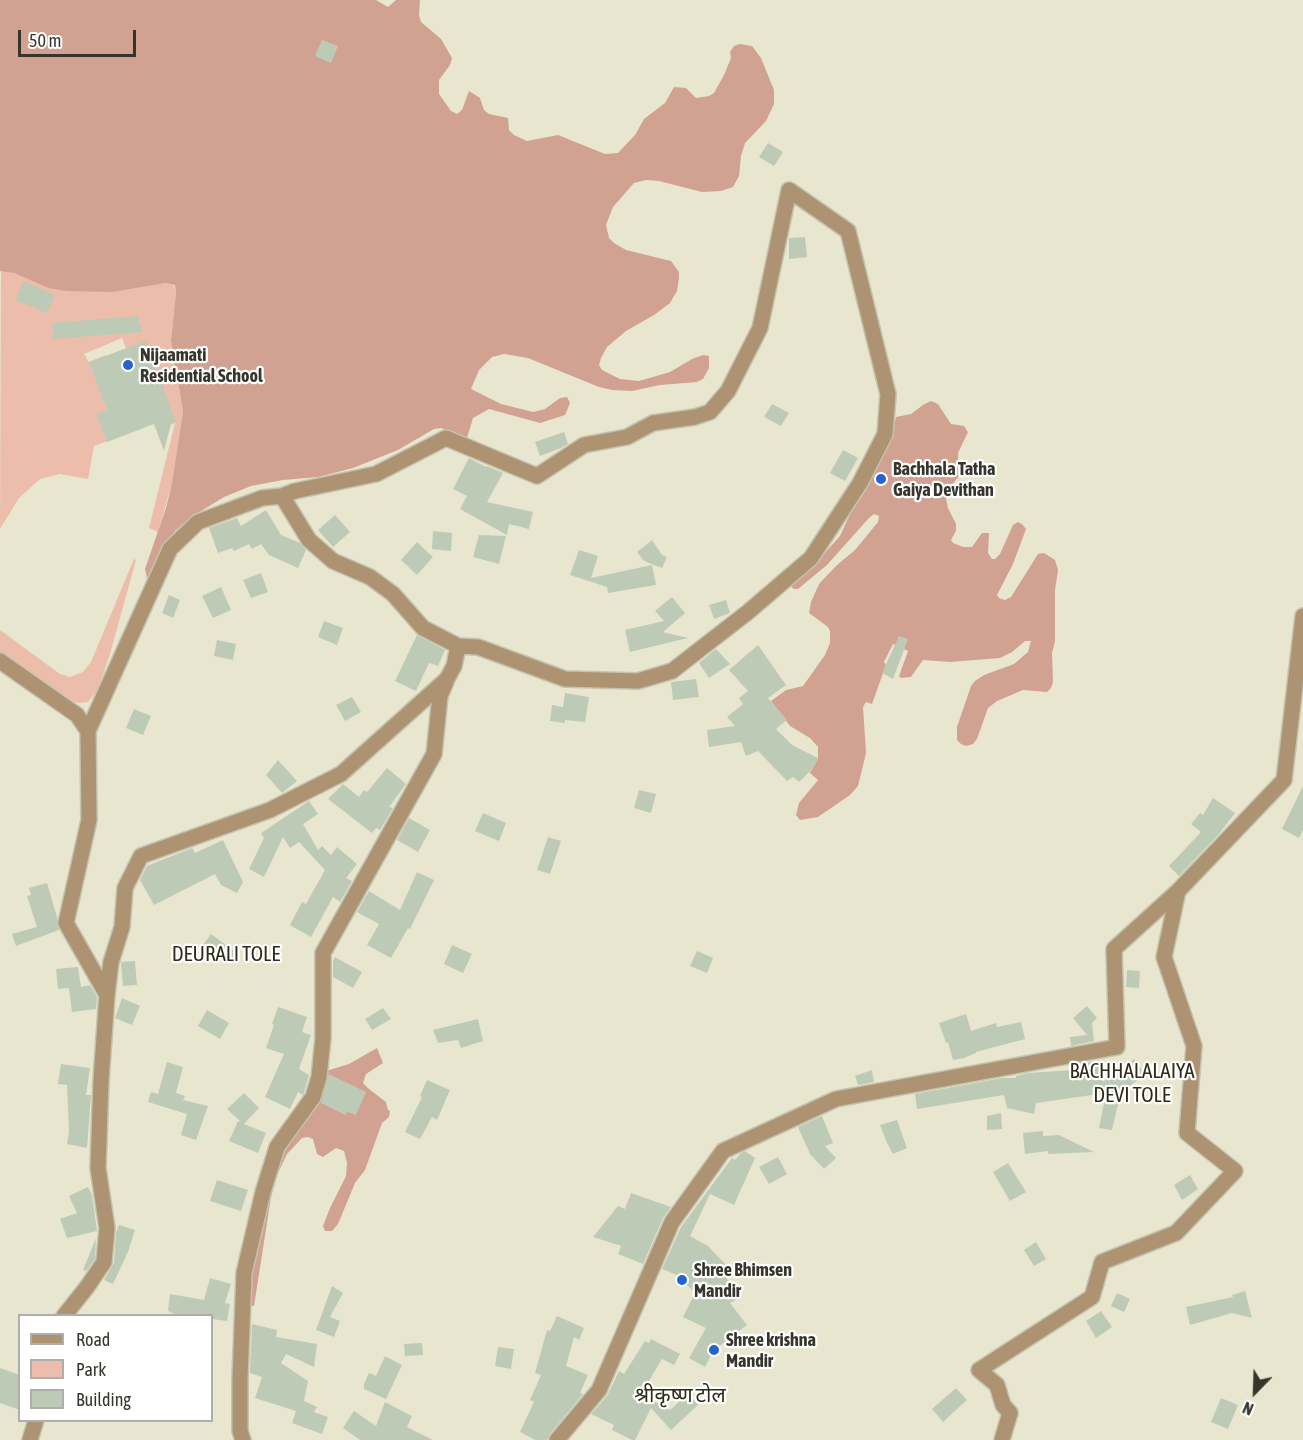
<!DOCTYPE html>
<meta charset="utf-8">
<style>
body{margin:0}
#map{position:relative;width:1303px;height:1440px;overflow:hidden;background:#e8e6cf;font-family:"Asap Condensed",sans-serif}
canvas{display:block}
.legend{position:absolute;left:18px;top:1314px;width:195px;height:108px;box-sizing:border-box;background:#fff;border:2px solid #afaeab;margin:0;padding:8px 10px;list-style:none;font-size:18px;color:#36352c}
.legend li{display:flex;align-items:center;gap:12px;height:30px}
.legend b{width:30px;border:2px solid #afaeab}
.north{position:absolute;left:1225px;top:1362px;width:60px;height:60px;-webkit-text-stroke:4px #fff;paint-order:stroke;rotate:203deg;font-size:16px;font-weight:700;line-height:24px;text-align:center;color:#36352c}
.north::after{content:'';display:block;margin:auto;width:21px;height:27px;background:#36352c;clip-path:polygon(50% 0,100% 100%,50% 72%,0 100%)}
.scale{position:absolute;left:18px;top:30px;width:118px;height:27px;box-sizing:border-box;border:3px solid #36352c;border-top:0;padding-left:8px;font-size:18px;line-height:21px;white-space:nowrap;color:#36352c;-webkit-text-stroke:4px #fff;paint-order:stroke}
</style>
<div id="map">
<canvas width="1303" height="1440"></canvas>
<ul class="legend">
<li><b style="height:8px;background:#ae9373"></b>Road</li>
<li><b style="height:16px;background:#edbdac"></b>Park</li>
<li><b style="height:16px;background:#bdcbb6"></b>Building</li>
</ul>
<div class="north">N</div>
<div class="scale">50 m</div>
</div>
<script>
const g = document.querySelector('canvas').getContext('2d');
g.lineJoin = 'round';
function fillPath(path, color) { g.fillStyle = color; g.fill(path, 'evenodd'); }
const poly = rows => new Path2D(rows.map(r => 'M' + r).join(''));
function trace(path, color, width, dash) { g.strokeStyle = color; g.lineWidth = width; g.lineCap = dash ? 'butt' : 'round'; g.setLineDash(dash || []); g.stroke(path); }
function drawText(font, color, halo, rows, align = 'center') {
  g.font = font + ' "Asap Condensed","Noto Sans Devanagari",sans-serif'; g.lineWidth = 4.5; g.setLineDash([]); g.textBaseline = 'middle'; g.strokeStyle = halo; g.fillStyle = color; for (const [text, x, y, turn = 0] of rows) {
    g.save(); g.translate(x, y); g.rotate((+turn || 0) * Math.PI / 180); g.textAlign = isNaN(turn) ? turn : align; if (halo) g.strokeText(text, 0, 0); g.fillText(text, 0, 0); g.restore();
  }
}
const green = poly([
 [1,270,14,273,48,288,165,283,174,285,176,292,171,341,183,411,172,483,158,532,149,528,175,423,156,429,122,338,84,354,89,362,106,355,135,431,94,446,88,479,60,474,40,479,19,498,0,529],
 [134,559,136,560,110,654,97,691,88,702,79,703,65,700,0,653,0,630,60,674,70,677,83,672,91,662]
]);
const forest = poly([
 [0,0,376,0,388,7,396,0,420,0,419,15,421,22,441,39,452,58,450,65,439,80,439,94,451,111,457,114,462,110,469,91,480,98,484,110,489,114,508,118,509,130,514,135,527,141,558,135,605,154,618,153,635,135,644,119,665,103,674,87,686,88,696,98,709,96,714,93,724,75,731,58,730,52,734,46,740,44,752,46,761,58,774,90,774,104,766,121,745,143,741,156,739,176,733,187,721,191,702,192,659,181,646,180,634,183,613,207,606,225,609,238,614,243,626,250,671,261,679,272,679,278,677,291,670,303,654,315,626,331,607,347,601,358,599,365,602,370,620,379,639,381,670,372,692,359,703,355,709,356,709,368,703,379,697,382,660,385,632,391,612,390,599,387,528,358,504,354,492,357,479,370,471,389,501,404,533,412,545,409,560,398,567,397,570,403,565,415,540,423,489,409,473,418,467,438,441,428,434,429,398,450,353,468,318,477,283,480,251,486,224,497,193,516,175,531,164,549,152,576,147,578,145,569,166,508,172,483,183,411,171,341,176,292,175,285,165,283,112,292,67,291,48,288,14,273,0,271],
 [931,401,938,404,951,424,964,426,968,432,958,453,959,476,949,489,946,498,948,508,956,524,956,531,951,540,953,543,963,547,972,547,982,533,989,533,988,553,992,559,995,559,1000,554,1013,525,1018,522,1022,524,1026,529,1013,564,997,595,999,598,1005,600,1011,597,1038,554,1044,553,1055,560,1058,570,1055,590,1055,641,1052,653,1053,682,1051,688,1047,692,1023,690,997,701,988,708,977,739,973,744,966,746,961,744,957,740,957,727,971,686,975,681,984,675,1014,664,1028,652,1031,641,1025,641,1012,652,1000,658,950,662,923,660,911,677,901,678,899,676,908,651,893,644,884,662,886,665,872,704,866,702,863,707,866,753,858,786,850,795,818,817,800,820,796,815,799,803,818,780,810,773,818,758,818,747,810,738,790,726,771,701,786,690,803,686,825,655,830,643,830,631,828,627,809,613,811,602,819,584,837,565,855,550,878,522,879,516,874,514,869,518,827,565,798,589,794,589,789,585,811,568,840,536,868,475,892,436,896,417,911,414,923,405],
 [377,1048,383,1063,366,1074,363,1083,369,1089,386,1102,388,1110,390,1111,389,1117,382,1123,365,1170,355,1183,338,1224,332,1231,325,1231,323,1226,330,1208,346,1176,347,1163,344,1151,336,1148,323,1157,317,1154,313,1139,308,1137,302,1138,287,1154,277,1175,271,1197,254,1306,247,1305,266,1199,282,1152,294,1136,310,1109,323,1072,349,1064]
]);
const building = poly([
 [322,40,338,46,331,63,315,56],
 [768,143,783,152,774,166,759,157],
 [805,237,807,257,789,259,789,238],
 [23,281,55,295,47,313,15,300],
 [137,316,143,332,54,339,52,323],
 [146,341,176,422,171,424,164,451,154,424,107,442,96,414,107,410,89,362],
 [772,404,789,413,781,426,764,417],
 [564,432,568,444,561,448,540,456,535,442],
 [843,450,858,458,845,481,830,473],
 [469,458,486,467,487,466,503,473,487,502,533,512,529,529,509,524,507,535,460,509,467,496,453,489],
 [266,510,281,535,300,543,306,550,298,568,269,555,261,544,252,549,249,544,234,551,232,548,218,553,209,528,237,518,241,526],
 [335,515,350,532,333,547,318,530],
 [433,531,452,533,451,551,432,549],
 [479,535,506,536,499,564,473,557],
 [652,540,662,555,667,557,662,568,644,561,637,552],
 [417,542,433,557,417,575,401,560],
 [579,550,598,556,591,578,652,565,656,585,608,593,607,587,570,575],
 [261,573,268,592,251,598,243,580],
 [221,587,231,610,213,618,202,596],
 [169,595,180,600,173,618,162,613],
 [672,597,685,613,663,632,688,638,630,652,625,630,664,621,655,611],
 [726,600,730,613,714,619,709,605],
 [324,621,343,628,337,645,318,637],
 [417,635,445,650,438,666,429,663,416,691,395,681],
 [899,636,908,639,893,679,882,673],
 [217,640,236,644,233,660,214,656],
 [758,645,786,685,768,698,787,720,776,729,792,745,818,758,810,773,809,772,799,782,793,777,787,781,758,751,746,756,741,742,709,747,707,730,735,726,727,717,743,704,739,698,748,691,729,670],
 [716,649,730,664,709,678,699,663],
 [696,679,699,697,673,700,671,682],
 [565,693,589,697,585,722,565,720,565,723,550,721,552,705,563,707],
 [352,697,361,712,345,721,336,705],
 [134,709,151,716,143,735,126,728],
 [278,760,297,781,282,793,266,775],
 [387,768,406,784,389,807,393,808,380,830,376,828,372,833,328,799,343,784,359,797,364,790,367,792],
 [1303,786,1303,830,1299,838,1282,829],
 [639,790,656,794,651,813,634,808],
 [1213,798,1235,813,1219,834,1179,876,1169,866,1201,832,1191,824,1200,813,1203,815],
 [309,801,318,814,303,824,318,850,322,846,331,855,337,847,357,864,346,878,352,881,340,902,333,897,311,937,290,925,302,902,306,904,325,870,299,842,290,848,283,837,264,877,249,869,264,838,261,833],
 [483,813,506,823,499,841,475,831],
 [409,818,430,830,418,852,397,840],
 [548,837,561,841,550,874,537,870],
 [223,840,243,882,237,893,221,885,215,874,154,905,140,880,147,866,192,848,195,853],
 [417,872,434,880,410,929,408,928,391,958,367,945,379,924,357,912,369,891,400,910],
 [47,883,57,917,59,930,16,946,12,934,37,927,27,896,31,895,29,888],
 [211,934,237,953,229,964,203,945],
 [452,945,472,954,463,973,444,964],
 [697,951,713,958,707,973,690,966],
 [335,957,362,972,353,988,333,977,333,961],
 [135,961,137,985,123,986,121,962],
 [78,967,81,987,90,985,97,997,96,1009,72,1012,69,988,58,989,56,969],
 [1127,970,1140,971,1139,988,1126,987],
 [122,998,140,1006,132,1025,115,1018],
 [1087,1006,1097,1018,1092,1023,1094,1041,1071,1046,1070,1037,1087,1035,1073,1018],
 [278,1007,307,1017,302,1032,311,1035,299,1069,309,1075,304,1093,303,1095,298,1092,290,1109,265,1097,284,1054,266,1048,274,1025,272,1024],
 [383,1008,391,1019,372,1030,365,1019],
 [207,1010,229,1023,220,1039,198,1026],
 [966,1014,971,1031,996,1023,997,1027,1021,1022,1025,1039,976,1052,976,1053,964,1058,953,1060,948,1042,946,1043,939,1023],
 [478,1019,483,1041,461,1048,458,1040,438,1043,433,1030],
 [1134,1059,1145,1074,1126,1089,1119,1100,1112,1130,1099,1128,1106,1093,1036,1103,1034,1114,1007,1108,1004,1095,917,1109,915,1094,1002,1078,1016,1078,1016,1076,1028,1073,1073,1070,1073,1065,1096,1061,1096,1063,1102,1062,1103,1082],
 [167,1062,183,1067,176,1093,185,1096,183,1100,208,1106,196,1140,181,1135,187,1114,148,1102,151,1092,158,1094],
 [61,1064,90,1068,86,1095,91,1095,87,1148,67,1144,69,1132,67,1085,58,1084],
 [872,1070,874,1082,858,1085,855,1076],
 [329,1074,366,1092,356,1115,347,1112,345,1115,321,1103],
 [427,1080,450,1090,437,1120,432,1117,420,1139,405,1132,422,1097,420,1096],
 [244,1093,259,1108,244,1124,266,1133,258,1153,229,1141,238,1121,241,1122,227,1109],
 [1001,1113,1002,1129,987,1130,987,1116],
 [822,1116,833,1143,825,1146,836,1158,824,1169,810,1154,798,1127],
 [897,1120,907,1148,893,1154,887,1143,880,1125],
 [1043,1131,1043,1136,1059,1135,1094,1152,1048,1154,1048,1151,1025,1154,1023,1133],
 [745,1151,755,1158,734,1205,710,1194,690,1236,708,1246,727,1266,722,1271,739,1298,730,1303,747,1325,714,1350,705,1367,689,1358,706,1328,683,1317,695,1293,677,1275,662,1269,681,1227,732,1158,735,1160,740,1154],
 [778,1157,787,1174,769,1184,759,1167],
 [1008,1163,1026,1192,1010,1201,993,1172],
 [1190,1175,1198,1189,1182,1200,1174,1185],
 [217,1180,248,1190,241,1211,210,1201],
 [88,1187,92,1195,97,1231,67,1238,60,1219,77,1213,69,1196],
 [631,1193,671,1207,663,1218,643,1264,618,1254,621,1246,593,1237,618,1206,625,1209],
 [119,1225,135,1230,128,1252,113,1284,104,1280,114,1263,116,1233],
 [96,1238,95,1259,86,1271,83,1270],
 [1036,1242,1046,1259,1034,1266,1024,1250],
 [210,1278,231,1284,225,1303,230,1304,227,1321,212,1319,212,1316,180,1316,168,1311,170,1294,204,1300],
 [332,1286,343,1293,330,1317,340,1321,334,1337,316,1330],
 [1245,1291,1252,1318,1232,1313,1190,1325,1186,1307,1233,1297,1232,1295],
 [1117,1293,1130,1299,1124,1312,1111,1306],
 [1101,1311,1112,1327,1096,1338,1086,1321],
 [557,1316,584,1328,579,1340,574,1337,566,1366,588,1375,580,1393,583,1394,550,1434,547,1440,535,1440,520,1432,534,1402,530,1400,541,1375,535,1373,547,1330,550,1331],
 [252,1324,277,1330,276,1337,317,1344,314,1367,286,1354,281,1363,308,1381,304,1401,317,1407,314,1412,328,1417,322,1434,292,1423,296,1411,255,1398,262,1377,250,1373],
 [651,1339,680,1354,674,1365,662,1359,641,1394,670,1410,688,1394,698,1405,671,1430,651,1408,635,1440,632,1440,612,1430,614,1425,591,1414,607,1396,619,1371,624,1374,645,1341,649,1343],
 [422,1343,423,1355,405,1356,404,1344],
 [498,1347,514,1349,511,1369,495,1366],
 [385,1356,402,1365,386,1399,364,1389,364,1384,369,1373,376,1376],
 [0,1368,20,1375,20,1410,0,1403],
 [956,1388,967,1400,943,1422,932,1409],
 [1221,1398,1238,1405,1228,1429,1211,1422],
 [385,1402,412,1416,407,1427,433,1440,360,1440,343,1428,354,1411,376,1426]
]);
const minor = poly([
 [282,496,309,540,333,561,370,577,393,594,423,628,458,646],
 [0,661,77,715,88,731],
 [64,1316,87,1287,104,1262,107,1228,98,1168,101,1080,107,995,111,962,122,927,125,888,141,856,270,810,341,774,447,679,454,666,458,646,478,647,565,679,638,681,672,671,748,612,811,558,860,483,885,434,888,394,848,231,789,190,760,328,728,391,710,412,695,417,653,423,627,437,584,445,537,476,446,438,376,474,295,491,282,496,262,498,198,522,170,549,88,731,89,820,66,923,107,995],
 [30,1440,36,1420],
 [243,1440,240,1431,240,1379,244,1273,263,1192,277,1147,313,1097,319,1077,323,1038,323,953,434,754,440,696,446,682],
 [557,1440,599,1390,672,1222,723,1151,836,1099,1117,1047,1114,949,1178,891,1284,780,1303,616],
 [1002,1440,1010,1413,1003,1405,997,1385,979,1370,1092,1297,1102,1262,1176,1233,1235,1171,1187,1133,1194,1046,1164,957,1178,891]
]);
const markers = [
 [128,365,6,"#2763d0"],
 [881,479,6,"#2763d0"],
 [682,1280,6,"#2763d0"],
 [714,1350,6,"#2763d0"]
];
const poiNames = [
 ["Nijaamati",140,355],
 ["Residential School",140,376],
 ["Bachhala Tatha",893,469],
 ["Gaiya Devithan",893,490],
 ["Shree Bhimsen",694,1270],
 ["Mandir",694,1291],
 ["Shree krishna",726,1340],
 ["Mandir",726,1361]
];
const quarterNames = [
 ["DEURALI TOLE",226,954],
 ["BACHHALALAIYA",1132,1071],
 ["DEVI TOLE",1132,1095],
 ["श्रीकृष्ण टोल",680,1395]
];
fillPath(green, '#edbdac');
fillPath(forest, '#d1a291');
fillPath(building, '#bdcbb6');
trace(minor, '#c4c3ae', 18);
trace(minor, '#ae9373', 15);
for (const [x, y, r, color] of markers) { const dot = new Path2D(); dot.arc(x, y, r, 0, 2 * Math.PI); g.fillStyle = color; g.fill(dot); trace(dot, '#fff', 2); }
drawText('bold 18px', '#36352c', '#fff', poiNames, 'left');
drawText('21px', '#2e2c19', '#fff', quarterNames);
</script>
